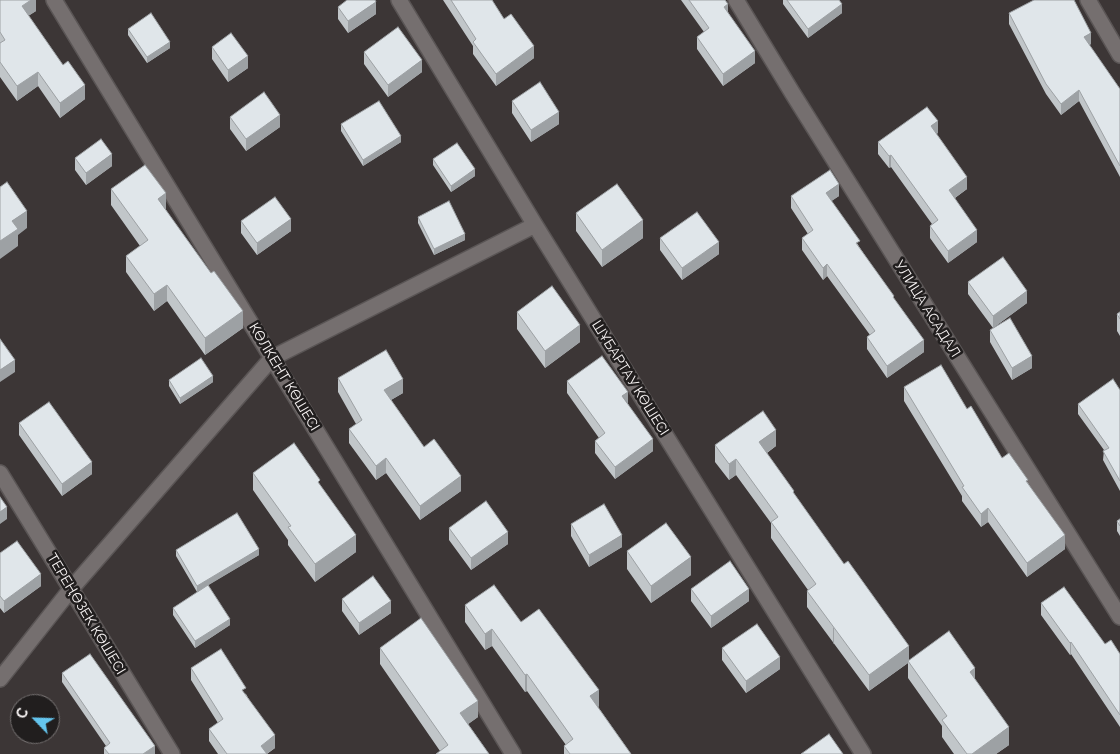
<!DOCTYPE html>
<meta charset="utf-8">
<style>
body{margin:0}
#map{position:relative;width:1120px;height:754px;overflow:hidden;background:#3c3636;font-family:Raleway,sans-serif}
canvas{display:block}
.north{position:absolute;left:10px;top:694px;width:50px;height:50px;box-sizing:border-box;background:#211e1e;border:1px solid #777373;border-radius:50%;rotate:294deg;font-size:14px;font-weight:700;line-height:20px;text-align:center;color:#f7f3f3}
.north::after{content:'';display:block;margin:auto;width:18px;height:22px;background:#64c5ee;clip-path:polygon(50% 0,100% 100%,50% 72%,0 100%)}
</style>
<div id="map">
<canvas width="1120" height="754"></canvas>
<div class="north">С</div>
</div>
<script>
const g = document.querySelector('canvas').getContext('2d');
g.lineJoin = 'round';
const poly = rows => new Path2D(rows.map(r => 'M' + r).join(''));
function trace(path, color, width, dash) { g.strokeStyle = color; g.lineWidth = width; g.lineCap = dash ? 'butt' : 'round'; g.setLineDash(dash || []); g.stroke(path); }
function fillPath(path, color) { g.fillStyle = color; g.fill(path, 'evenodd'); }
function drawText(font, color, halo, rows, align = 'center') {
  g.font = font + ' Raleway,sans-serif'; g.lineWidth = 5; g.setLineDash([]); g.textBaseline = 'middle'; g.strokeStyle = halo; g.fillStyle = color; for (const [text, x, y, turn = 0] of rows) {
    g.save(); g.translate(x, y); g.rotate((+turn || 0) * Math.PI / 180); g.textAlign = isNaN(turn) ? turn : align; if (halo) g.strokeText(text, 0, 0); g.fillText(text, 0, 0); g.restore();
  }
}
const minor = poly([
 [54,0,513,754],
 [399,0,535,225,863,754],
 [736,0,793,94,1120,617],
 [1088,0,1120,55],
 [0,473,172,754],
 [0,679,71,589,272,358,535,225]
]);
const wall = poly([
 [0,0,36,0,36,11,28,16,85,99,60,118,38,86,17,101,0,77],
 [443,0,492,0,504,19,534,58,496,86,473,54,473,46],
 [681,0,725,0,728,12,755,63,723,86,697,49,697,37,704,32],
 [783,0,839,0,842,13,808,38,783,4],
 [338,7,376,14,348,33,338,19],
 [1009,13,1091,44,1089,45,1120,89,1120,177,1079,101,1061,115,1046,94,1009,24],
 [128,29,170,48,147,63,128,35],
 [212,47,248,68,228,82,212,59],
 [364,52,422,72,388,97,364,64],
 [512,101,559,124,531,142,512,113],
 [230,117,280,127,246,151,230,129],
 [341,124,401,142,363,166,341,131],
 [938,133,936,134,967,189,955,198,977,242,948,263,930,238,930,226,932,224,891,167,889,168,878,154,878,142],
 [75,158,112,166,86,185,75,170],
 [433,159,475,176,451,192,433,165],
 [111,189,166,210,243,328,205,355,167,301,154,311,126,272,126,256,140,246,111,205],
 [791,196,839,196,831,201,860,248,894,299,924,352,887,378,867,349,867,337,870,335,827,276,823,280,802,250,802,238,808,234,791,208],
 [576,213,643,238,602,267,576,231],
 [418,217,465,240,434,255,418,223],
 [241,221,291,231,257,255,241,233],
 [660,238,719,254,682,280,660,250],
 [968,282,1027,303,993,328,968,294],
 [517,312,580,342,545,368,517,329],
 [1120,312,1120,336,1117,331,1117,314],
 [990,330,1032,368,1012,380,990,342],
 [338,378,403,393,391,400,424,447,461,491,420,520,386,473,376,480,349,443,349,429,356,424,338,392],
 [169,380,213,382,180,404,169,386],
 [567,381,628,404,653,451,615,479,595,453,595,441,599,438,567,393],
 [904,387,967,409,1002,458,1028,483,1065,549,1027,577,988,522,981,527,962,501,962,496,904,401],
 [1120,390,1120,491,1103,460,1104,450,1078,414,1078,404],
 [19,423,92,474,62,496,19,435],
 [715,445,776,446,767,453,794,494,909,660,975,680,1009,745,996,754,954,754,942,737,942,726,908,678,908,663,869,691,807,607,807,591,808,590,771,538,771,523,736,475,729,480,715,462],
 [253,473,320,485,356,552,315,582,288,545,288,540,253,490],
 [1117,521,1120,526,1120,536,1117,531],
 [571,524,622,547,589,567,571,536],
 [449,528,508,544,471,570,449,540],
 [176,550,259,555,208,585,230,625,195,648,173,615,173,608,208,586,197,592,176,556],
 [627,551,691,575,651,603,627,569],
 [0,553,41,586,4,613,0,608],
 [691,589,749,601,711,628,691,601],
 [342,599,391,613,359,635,342,611],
 [1041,603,1120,654,1120,727,1071,654,1070,655,1041,615],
 [465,605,521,622,599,706,598,707,631,754,564,754,564,746,566,745,527,691,525,692,492,646,485,650,465,622],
 [380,648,478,717,468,724,489,754,440,751,380,664],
 [722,648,780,669,746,693,722,660],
 [191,668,246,694,275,748,267,754,218,754,209,741,209,729,218,723,191,680],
 [62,673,155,746,155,754,104,754,104,748,106,746,62,682]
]);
const shadedWall = poly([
 [31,0,36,0,36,11,22,20,22,6],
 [376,2,376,14,348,33,348,21],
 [728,4,728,16,724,7],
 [842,4,842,13,808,38,808,29],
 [1091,33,1091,44,1084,48,1084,37],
 [170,42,170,48,147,63,147,57],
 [534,46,534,58,496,86,496,74],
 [755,51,755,63,723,86,723,74],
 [248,56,248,68,228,82,228,70],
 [422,60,422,72,388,97,388,85],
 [38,72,38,86,17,101,17,86],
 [85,85,85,99,60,118,60,103],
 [1079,90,1079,101,1061,115,1061,104],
 [559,112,559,124,531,142,531,130],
 [280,115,280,127,246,151,246,139],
 [938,121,938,133,931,138,931,126],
 [401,136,401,142,363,166,363,160],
 [112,154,112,166,86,185,86,173],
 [891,155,891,167,889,168,889,156],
 [475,169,475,176,451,192,451,186],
 [967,177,967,189,949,202,949,190],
 [839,184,839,196,826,205,826,193],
 [166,193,166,210,158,199],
 [27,211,27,228,18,235,18,246,0,259,0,241,12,221],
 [291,219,291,231,257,255,257,243],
 [643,220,643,238,602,267,602,250],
 [977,230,977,242,948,263,948,251],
 [465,234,465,240,434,255,434,249],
 [719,242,719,254,682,280,682,268],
 [827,264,827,276,823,280,823,268],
 [167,285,167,301,154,311,154,294],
 [1027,291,1027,303,993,328,993,316],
 [243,311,243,328,205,355,205,338],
 [580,325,580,342,545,368,545,351],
 [924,340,924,352,887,378,887,366],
 [1032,356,1032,368,1012,380,1012,368],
 [15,360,15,372,0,382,0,370],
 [213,376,213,382,180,404,180,398],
 [403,379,403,393,384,404,384,390],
 [628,392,628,404,622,396],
 [776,430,776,446,759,458,759,442],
 [653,439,653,451,615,479,615,467],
 [386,458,386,473,376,480,376,466],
 [736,459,736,475,729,480,729,464],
 [92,462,92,474,62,496,62,484],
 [461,476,461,491,420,520,420,506],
 [7,507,7,519,0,524,0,512],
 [988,508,988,522,981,527,981,514],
 [508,532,508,544,471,570,471,558],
 [356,535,356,552,315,582,315,564],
 [622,535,622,547,589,567,589,555],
 [1065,535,1065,549,1027,577,1027,563],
 [259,549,259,555,197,592,197,586],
 [691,557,691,575,651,603,651,586],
 [41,574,41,586,4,613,4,601],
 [749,589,749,601,711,628,711,616],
 [391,601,391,613,359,635,359,623],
 [230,619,230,625,195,648,195,641],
 [834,627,834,643,833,644,833,628],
 [492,629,492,646,485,650,485,634],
 [1071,642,1071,654,1070,655,1070,643],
 [909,646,909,662,908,661,908,663,869,691,869,675],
 [780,657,780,669,746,693,746,681],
 [975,668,975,686,970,672],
 [527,674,527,691,525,692,525,675],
 [599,690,599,706,590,713,590,696],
 [478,701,478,717,460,730,460,713],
 [1009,727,1009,745,996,754,972,754],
 [275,735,275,748,266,754,261,746],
 [155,746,155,754,143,754]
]);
const building = poly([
 [0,0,31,0,22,6,63,65,68,61,85,85,60,103,38,72,17,86,0,62,0,43,5,40,0,32,0,0],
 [347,0,375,0,376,2,348,21,338,7,347,0],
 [451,0,492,0,504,19,511,14,534,46,496,74,473,42,476,39,451,0],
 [689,0,725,0,728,4,724,7,755,51,723,74,697,37,709,28,689,0],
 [787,0,839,0,842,4,808,29,787,0],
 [1034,0,1074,0,1091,33,1084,37,1120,89,1120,166,1079,90,1061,104,1046,84,1009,13,1034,0],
 [151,13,170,42,147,57,128,29,151,13],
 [398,27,422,60,388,85,364,52,398,27],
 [231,33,248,56,228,70,212,47,231,33],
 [540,82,559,112,531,130,512,101,540,82],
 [264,92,280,115,246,139,230,117,264,92],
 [379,101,401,136,363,160,341,124,379,101],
 [927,107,938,121,931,126,967,177,949,190,977,230,948,251,930,226,938,220,891,155,889,156,878,142,927,107],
 [101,139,112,154,86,173,75,158,101,139],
 [457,143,475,169,451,186,433,159,457,143],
 [145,165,166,193,158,199,211,273,214,271,243,311,205,338,167,285,154,294,126,256,148,240,111,189,145,165],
 [830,170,839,184,826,193,860,241,856,243,894,296,893,297,924,340,887,366,867,337,875,331,827,264,823,268,802,238,813,230,791,196,830,170],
 [7,182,27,211,12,221,18,229,0,241,0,187,7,182],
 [617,184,643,220,602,250,576,213,617,184],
 [275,197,291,219,257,243,241,221,275,197],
 [449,201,465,234,434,249,418,217,449,201],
 [697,212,719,242,682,268,660,238,697,212],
 [1003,257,1027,291,993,316,968,282,1003,257],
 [552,286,580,325,545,351,517,312,552,286],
 [1120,312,1120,319,1117,314,1120,312],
 [1010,318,1032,356,1012,368,990,330,1010,318],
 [0,339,15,360,0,370,0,339],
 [386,350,403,379,384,390,424,447,434,439,461,476,420,506,386,458,376,466,349,429,362,420,338,378,386,350],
 [602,356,628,392,622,396,653,439,615,467,595,441,605,433,567,381,602,356],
 [201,358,213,376,180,398,169,380,201,358],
 [941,365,967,409,971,406,1002,458,1009,453,1028,480,1026,481,1065,535,1027,563,988,508,981,514,962,487,964,486,904,387,941,365],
 [1113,379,1120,390,1120,481,1103,451,1109,448,1078,404,1113,379],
 [49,402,92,462,62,484,19,423,49,402],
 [763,411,776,430,759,442,794,491,793,492,844,564,848,561,909,646,869,675,807,591,816,584,771,522,778,517,736,459,729,464,715,445,763,411],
 [294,443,320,480,318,482,356,535,315,564,288,527,291,526,253,473,294,443],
 [0,497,7,507,0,512,0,497],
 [486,501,508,532,471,558,449,528,486,501],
 [604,504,622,535,589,555,571,524,604,504],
 [237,513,259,549,197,586,176,550,237,513],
 [1120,519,1120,526,1117,521,1120,519],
 [666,523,691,557,651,586,627,551,666,523],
 [17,541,41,574,4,601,0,596,0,553,17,541],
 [730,561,749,589,711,616,691,589,730,561],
 [373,576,391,601,359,623,342,599,373,576],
 [208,585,230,619,195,641,173,608,208,585],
 [494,585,521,622,539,609,599,690,590,696,631,754,570,754,564,746,573,739,527,674,525,675,492,629,485,634,465,605,494,585],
 [1064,587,1105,644,1111,640,1120,654,1120,715,1071,642,1070,643,1041,603,1064,587],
 [421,618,478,701,460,713,489,754,436,754,448,745,380,648,421,618],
 [757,624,780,657,746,681,722,648,757,624],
 [949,631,975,668,970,672,1009,727,972,754,967,754,942,720,947,716,908,661,949,631],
 [221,649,246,688,242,690,275,735,261,746,267,754,227,754,209,729,223,719,191,668,221,649],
 [90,654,155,746,143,754,109,754,104,748,110,743,62,673,90,654],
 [829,734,843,754,801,754,829,734]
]);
const streetNames = [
 ["УЛИЦА АСАДАЛ",927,309,58],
 ["КӨЛКЕНТ КӨШЕСІ",284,377,59],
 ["ШҰБАРТАУ КӨШЕСІ",630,378,58],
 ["ТЕРЕҢӨЗЕК КӨШЕСІ",86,614,59]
];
trace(minor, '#5a5555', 18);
trace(minor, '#756f6f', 15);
fillPath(wall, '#c1c6c9');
fillPath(shadedWall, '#9da1a4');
fillPath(building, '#e0e6ea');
trace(building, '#9da1a4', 1);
drawText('14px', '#f7f3f3', '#211e1e', streetNames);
</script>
